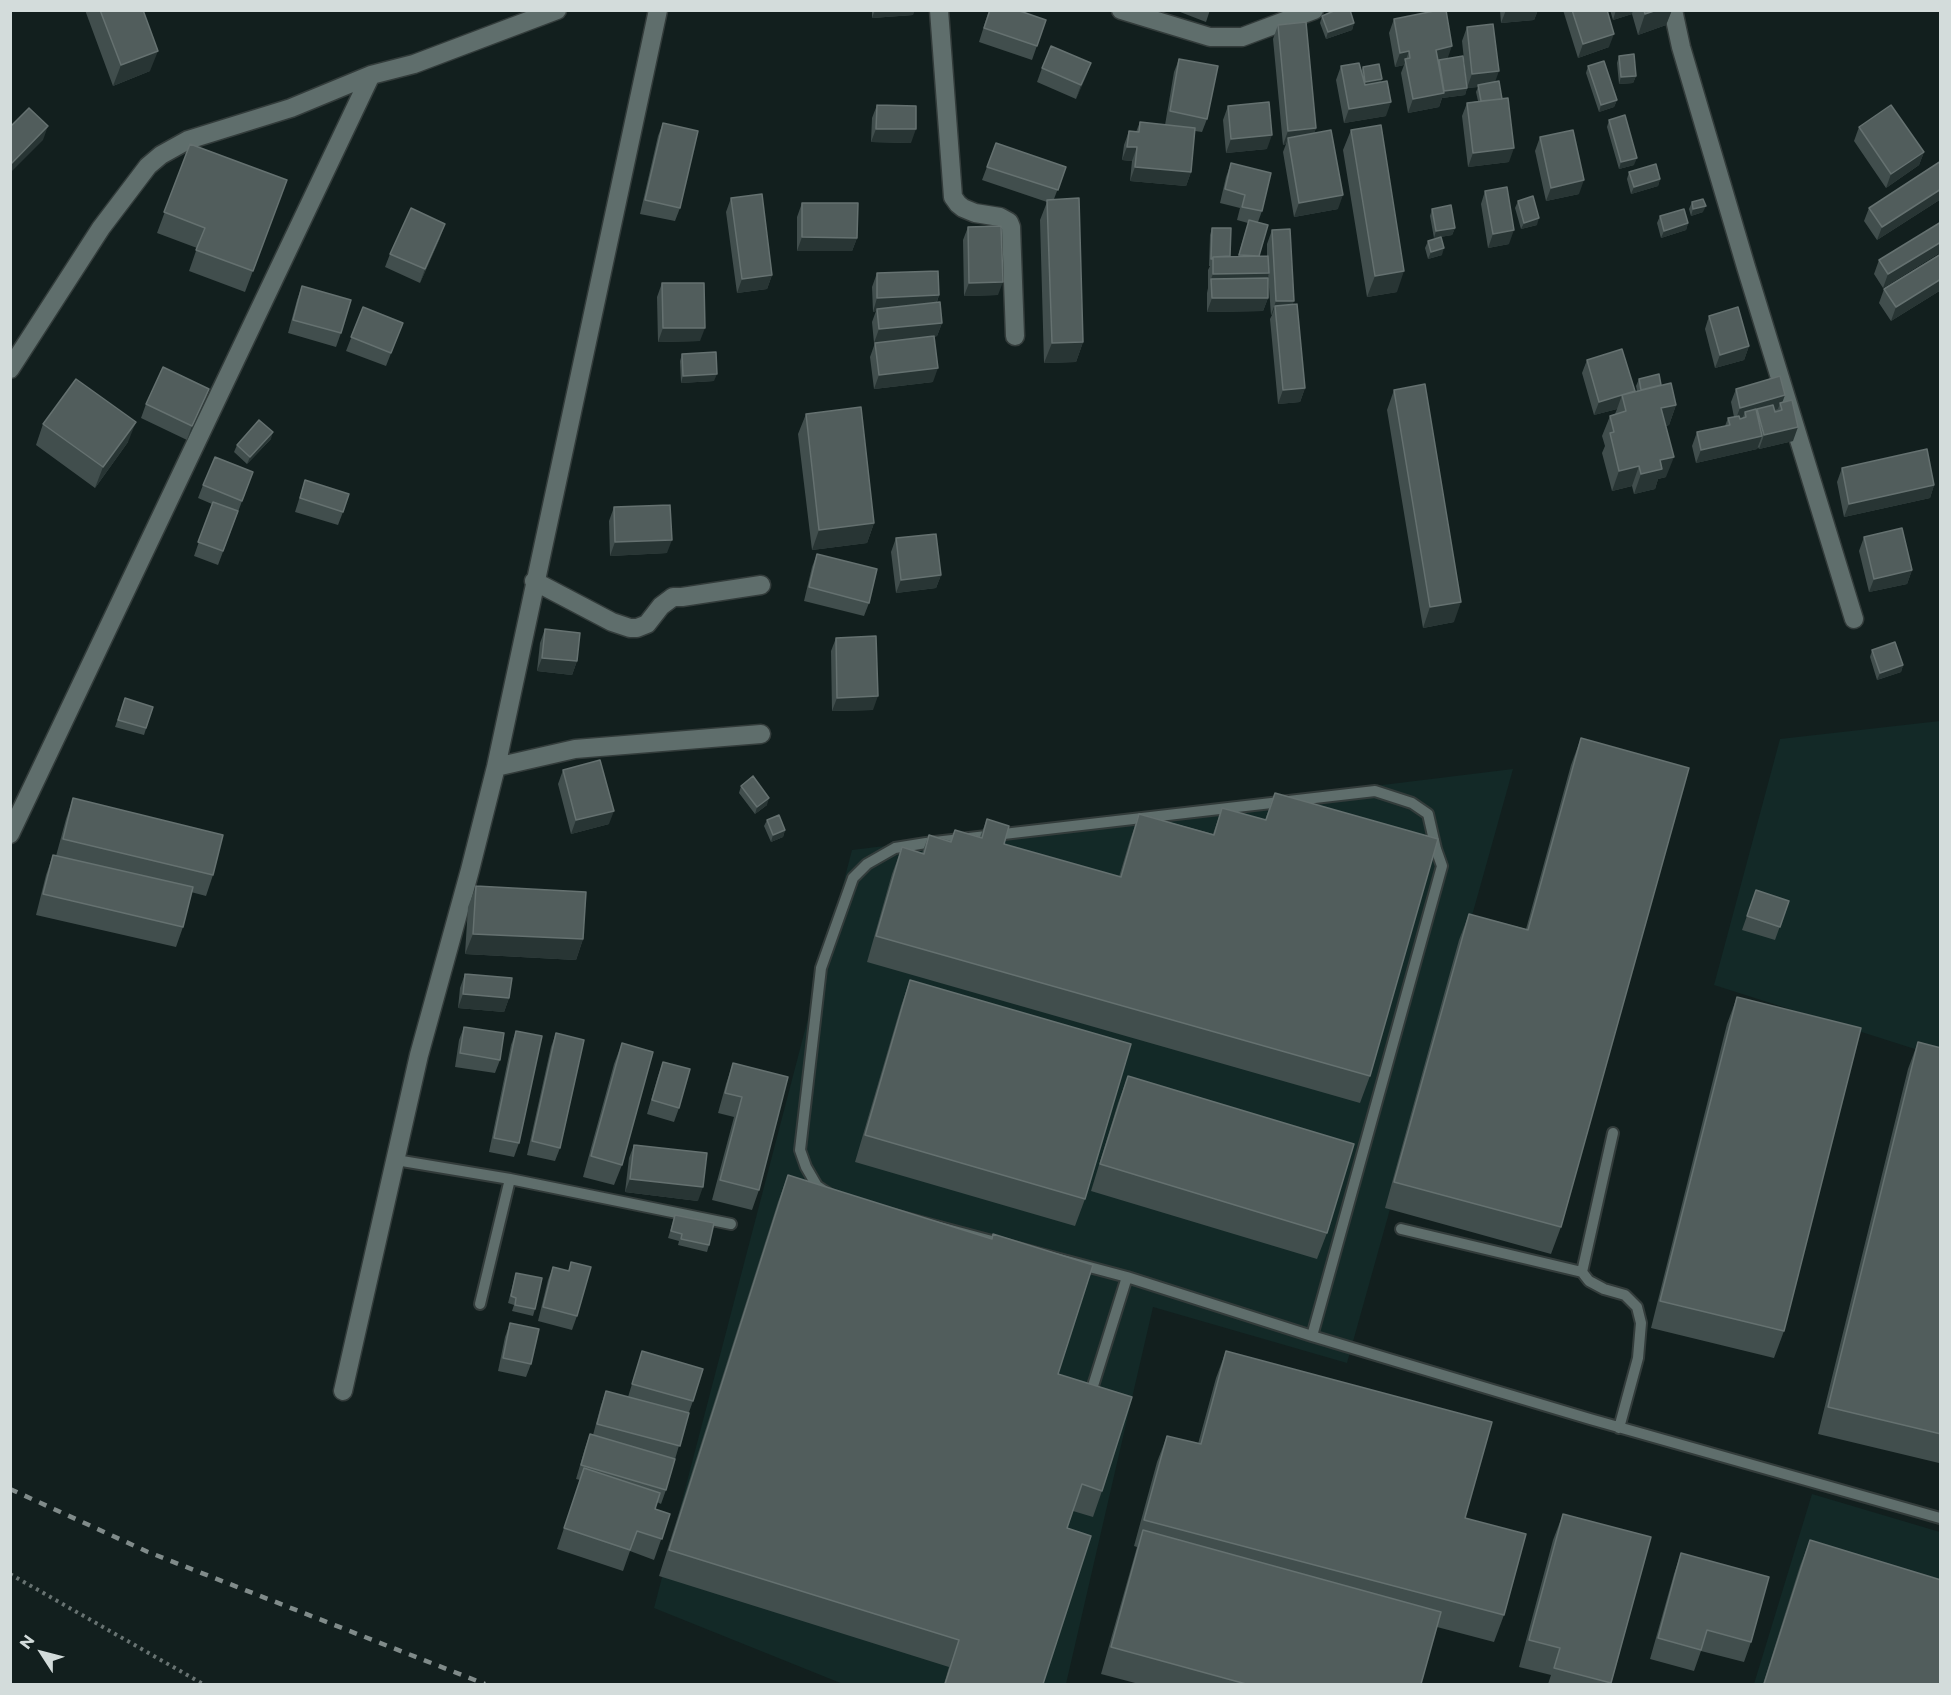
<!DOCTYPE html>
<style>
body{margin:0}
#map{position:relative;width:1951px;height:1695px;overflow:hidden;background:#121f1e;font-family:Montserrat,sans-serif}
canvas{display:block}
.frame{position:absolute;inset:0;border:12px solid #d3dcdb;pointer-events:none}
.north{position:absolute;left:12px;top:1623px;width:60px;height:60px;-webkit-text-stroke:4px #121f1e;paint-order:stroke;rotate:306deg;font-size:16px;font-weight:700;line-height:24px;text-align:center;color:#d3dcdb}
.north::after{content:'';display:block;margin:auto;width:21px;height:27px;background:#d3dcdb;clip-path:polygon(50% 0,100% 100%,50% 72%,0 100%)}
</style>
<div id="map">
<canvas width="1951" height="1695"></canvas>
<div class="frame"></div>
<div class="north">N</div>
</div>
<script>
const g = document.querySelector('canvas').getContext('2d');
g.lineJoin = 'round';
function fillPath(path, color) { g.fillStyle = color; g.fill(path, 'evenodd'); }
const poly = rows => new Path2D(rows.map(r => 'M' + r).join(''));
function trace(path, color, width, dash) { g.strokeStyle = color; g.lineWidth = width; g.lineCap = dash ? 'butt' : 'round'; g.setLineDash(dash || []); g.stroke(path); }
const built = poly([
 [1940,721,1940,1057,1714,985,1780,739],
 [1513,769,1347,1363,1153,1307,1066,1684,843,1684,654,1608,852,850],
 [1812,1494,1940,1532,1940,1684,1754,1684]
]);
const path = poly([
 [10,1574,203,1684]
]);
const lane = poly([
 [1375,791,1412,803,1428,814,1436,849,1442,866,1312,1336,1127,1277,838,1200,817,1186,806,1167,800,1150,821,968,853,878,867,864,895,848,926,843,1375,791],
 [1613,1133,1582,1272,1589,1281,1604,1289,1625,1295,1637,1307,1641,1323,1638,1358,1619,1428],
 [396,1160,510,1179,731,1224],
 [1401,1229,1582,1272],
 [480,1304,510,1179],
 [1312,1336,1590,1419,1940,1518],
 [1092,1389,1127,1277]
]);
const street = poly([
 [939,10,953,197,958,204,963,208,975,213,1000,217,1009,222,1011,227,1015,336],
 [1121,10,1210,37,1242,37,1314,10],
 [1673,10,1681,47,1746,267,1854,619],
 [10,369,101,228,148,166,161,155,188,140,291,108,371,75,414,64,557,10],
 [534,581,612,622,630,628,637,628,647,624,661,606,673,597,682,597,761,585],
 [496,767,575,749,761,734],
 [10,834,371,75],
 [343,1391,419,1055,470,870,496,767,658,10]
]);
const rail = poly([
 [10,1489,148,1552,485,1684]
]);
const wall = poly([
 [85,10,143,10,150,71,113,86],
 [872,10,914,10,913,15,872,18],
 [989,10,1046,20,1032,60,979,42],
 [1175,10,1210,10,1206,22],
 [1500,10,1538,10,1534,20,1501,23],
 [1563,10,1607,10,1609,47,1578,58],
 [1610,10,1672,10,1666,25,1638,35,1632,14,1613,20],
 [1322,16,1354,23,1352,30,1326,39,1320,23],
 [1394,19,1448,59,1467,88,1465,95,1442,98,1439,107,1408,113,1401,73,1404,65,1395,67,1389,33],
 [1278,25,1316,128,1314,133,1338,209,1294,217,1283,152,1286,144,1283,145,1273,39],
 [1467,27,1495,82,1509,162,1468,167,1462,116,1467,103,1478,101,1476,92,1478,87,1467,88,1462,41],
 [1619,56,1636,76,1633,83,1619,84,1617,63],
 [1179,59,1207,119,1202,132,1195,131,1191,172,1186,186,1130,181,1132,161,1122,160,1124,145,1129,131,1136,132,1140,122,1165,125,1174,72],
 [1091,63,1076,99,1037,82,1042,68],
 [1341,66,1361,71,1363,67,1382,79,1380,82,1386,116,1344,123,1336,80],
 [1588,66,1617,100,1614,107,1599,112,1586,73],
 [877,105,911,143,871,142,872,118],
 [1228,106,1267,149,1226,153,1223,120],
 [1609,120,1634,165,1619,169,1607,127],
 [663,123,680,208,675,221,640,214,658,136],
 [1859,127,1924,152,1919,165,1886,188,1854,141],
 [1351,130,1397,292,1367,297,1343,150],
 [1540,137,1579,194,1546,201,1535,151],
 [996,143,1066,167,1054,199,1083,342,1076,362,1044,363,1040,220,1047,202,982,180],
 [190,144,287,180,245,292,189,271,197,248,157,233],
 [1941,161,1941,199,1877,240,1864,221,1869,208],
 [1231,163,1262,211,1258,222,1259,256,1267,256,1267,244,1272,230,1293,304,1305,388,1300,402,1278,404,1270,319,1272,315,1271,315,1268,274,1267,278,1268,298,1263,311,1207,312,1207,293,1208,288,1208,270,1210,266,1209,266,1210,235,1212,228,1230,256,1238,256,1248,223,1237,220,1240,208,1220,203,1226,177],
 [1629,172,1660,179,1658,186,1631,194,1627,179],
 [1485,191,1509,244,1488,248,1481,204],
 [731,198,772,275,767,289,737,293,726,212],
 [1518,201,1537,225,1521,229,1515,208],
 [1692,202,1703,212,1691,216,1689,209],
 [802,203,857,238,852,251,797,251,797,217],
 [1432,209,1455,228,1452,235,1434,238,1430,216],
 [1660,216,1688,223,1686,230,1661,238,1657,223],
 [1941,222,1941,252,1883,288,1874,274,1879,260],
 [968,227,998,295,964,296,963,240],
 [440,238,420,283,385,267,390,254],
 [1428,241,1442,255,1428,259,1425,248],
 [1941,254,1941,290,1891,321,1879,303,1884,289],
 [877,273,939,295,937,302,942,323,937,336,934,337,933,382,874,389,870,357,875,343,901,340,874,343,872,322,876,311,873,312,872,287],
 [662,283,700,341,658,342,657,297],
 [302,286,341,333,336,347,288,333,297,300],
 [363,307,403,323,386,366,346,351],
 [1709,316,1749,346,1744,360,1715,368,1705,329],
 [682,354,714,381,681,383,680,361],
 [1587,360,1635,391,1635,392,1637,391,1636,386,1639,379,1661,385,1676,405,1669,425,1666,426,1666,477,1658,479,1655,489,1634,494,1632,486,1612,491,1602,453,1605,446,1602,436,1610,416,1615,414,1617,409,1594,415,1582,373],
 [209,389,204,403,187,440,141,418,146,404],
 [1736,389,1782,403,1793,441,1759,449,1758,447,1757,449,1696,463,1692,446,1697,432,1725,426,1728,418,1734,417,1731,402],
 [1394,390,1454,622,1423,628,1387,410],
 [806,414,874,523,867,543,812,550,798,434],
 [43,424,128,442,95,488,36,445],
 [271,439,247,464,234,452,237,445],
 [1842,468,1934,485,1930,498,1844,517,1837,482],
 [253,472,218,565,194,556,212,504,198,498,203,485],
 [305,480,343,512,338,525,295,512],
 [614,507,667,553,610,556,609,521],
 [1864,537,1912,570,1907,584,1869,592,1859,551],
 [896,538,941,575,936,588,896,593,891,552],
 [817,554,869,603,864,616,804,601,812,567],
 [545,629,577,661,572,675,537,671,540,643],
 [836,638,873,710,832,711,831,651],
 [1872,650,1903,665,1901,672,1877,680,1870,657],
 [125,698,153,707,144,735,115,727],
 [1581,738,1561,1227,1551,1254,1385,1208,1459,940,1469,914,1526,929,1571,765],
 [563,770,609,824,571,834,558,784],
 [741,786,767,805,755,814,739,793],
 [1275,793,1370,1076,1360,1103,867,962,892,874,902,847,922,853,929,835,951,841,955,830,980,837,987,819,1004,844,1119,877,1130,840,1139,814,1213,834,1222,808,1265,820],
 [73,798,213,875,206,896,191,892,183,927,176,947,36,915,46,875,53,855,56,856,66,819],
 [767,820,785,830,783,837,771,842,764,826],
 [476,886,583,939,576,960,465,954,468,907],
 [1756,890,1789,901,1775,940,1742,930],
 [465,974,509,998,504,1012,458,1008,460,988],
 [910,980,1085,1199,1075,1226,855,1162,901,1006],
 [1737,997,1784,1331,1774,1358,1651,1328,1727,1024],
 [464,1027,500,1060,495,1073,455,1067,459,1040],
 [516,1031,519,1143,514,1157,489,1152,511,1045],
 [556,1033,560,1148,555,1161,527,1155,551,1047],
 [1918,1042,1941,1048,1941,1459,1939,1463,1818,1434,1908,1069],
 [622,1043,622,1165,614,1185,583,1177,614,1064],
 [663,1062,679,1108,674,1122,647,1114,658,1076],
 [733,1063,788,1077,759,1190,752,1210,712,1200,734,1117,718,1113,726,1084],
 [1128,1076,1327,1233,1317,1259,1091,1191,1118,1103],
 [634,1145,698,1201,625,1192,629,1158],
 [788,1175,1058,1374,1102,1491,1093,1517,1073,1511,1067,1528,1043,1684,944,1684,949,1667,659,1576,778,1202],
 [675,1215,709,1245,707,1252,678,1245,679,1241,668,1238],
 [571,1262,577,1316,572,1330,538,1321,548,1280,553,1267,568,1271],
 [516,1273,535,1309,533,1316,512,1311,514,1305,508,1303],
 [510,1323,531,1364,526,1377,498,1371,505,1337],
 [642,1351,693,1401,688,1415,666,1490,661,1504,657,1502,655,1509,670,1514,654,1560,630,1551,623,1571,557,1549,580,1480,576,1479,585,1448,590,1434,593,1435,601,1405,606,1391,628,1397],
 [1226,1351,1465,1518,1504,1615,1494,1642,1437,1627,1421,1684,1139,1684,1101,1674,1137,1547,1134,1546,1157,1462,1167,1436,1198,1444,1216,1378],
 [1563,1514,1651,1537,1611,1684,1548,1684,1551,1675,1519,1667,1553,1540],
 [1810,1540,1941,1684,1763,1684,1800,1566],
 [1681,1553,1751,1642,1744,1662,1701,1651,1694,1671,1650,1659,1674,1574]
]);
const shadedWall = poly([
 [875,10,914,10,913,15,872,18],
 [1506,10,1538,10,1534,20,1501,23],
 [1616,10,1633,10,1632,14,1613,20],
 [1657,10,1672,10,1666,25,1638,35,1645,14],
 [1354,23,1352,30,1326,39,1328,32],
 [1614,34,1609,47,1578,58,1583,44],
 [1452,46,1447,60,1438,62,1436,50],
 [158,51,150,71,113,86,121,65],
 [1409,51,1404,65,1395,67,1400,53],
 [1091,63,1086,77,1076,99,1081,85],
 [1499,71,1494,85,1478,85,1478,87,1467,88,1472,74],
 [1636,76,1633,83,1619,84,1621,77],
 [1382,79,1379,86,1363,89,1365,82],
 [1467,88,1465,95,1442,98,1439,107,1408,113,1413,99,1443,91],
 [1617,100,1614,107,1599,112,1601,105],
 [1391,102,1386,116,1344,123,1349,109],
 [48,126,43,140,10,173,10,165],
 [1316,128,1311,142,1288,138,1286,144,1283,145,1288,131],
 [876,129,916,129,911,143,871,142],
 [1272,135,1267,149,1226,153,1231,139],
 [1127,147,1137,147,1132,161,1122,160],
 [1514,148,1509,162,1468,167,1473,153],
 [1924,152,1919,165,1886,188,1891,174],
 [1637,158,1634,165,1619,169,1621,162],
 [1135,167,1191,172,1186,186,1130,181],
 [1660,179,1658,186,1631,194,1634,187],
 [1584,180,1579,194,1546,201,1551,188],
 [1941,189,1941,199,1877,240,1882,227],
 [1343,195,1338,209,1294,217,1299,203],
 [1706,206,1703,212,1691,216,1693,209],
 [1539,218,1537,225,1521,229,1524,223],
 [1688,223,1686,230,1661,238,1664,231],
 [445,224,440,238,420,283,425,269],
 [1455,228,1452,235,1434,238,1436,231],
 [1514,230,1509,244,1488,248,1493,234],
 [802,237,857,238,852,251,797,251],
 [1941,242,1941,252,1883,288,1888,274],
 [1444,248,1442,255,1428,259,1431,252],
 [1404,271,1397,292,1367,297,1375,276],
 [1269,273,1264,287,1211,279,1213,274],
 [772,275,767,289,737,293,742,279],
 [1941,279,1941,290,1891,321,1896,307],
 [1003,282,998,295,964,296,969,283],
 [939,295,934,309,877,309,876,311,873,312,877,298],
 [1212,298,1268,298,1263,311,1207,312],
 [1276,301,1294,301,1289,314,1275,306,1272,315,1271,315],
 [942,323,937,336,874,343,879,329],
 [663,328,705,328,700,341,658,342],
 [1083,342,1076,362,1044,363,1052,343],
 [1749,346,1744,360,1715,368,1720,355],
 [938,368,933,382,874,389,879,375],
 [717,374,714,381,681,383,683,376],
 [1305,388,1300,402,1278,404,1283,390],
 [209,389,204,403,187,440,192,426],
 [1635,391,1630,405,1622,395,1617,409,1594,415,1599,402],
 [1785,395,1781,406,1780,403,1778,409,1759,415,1757,409,1755,416,1746,417,1745,412,1742,419,1735,421,1740,408],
 [1676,405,1669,425,1654,429,1661,408],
 [136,422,128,442,95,488,103,467],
 [1798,427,1793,441,1759,449,1764,435],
 [273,432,271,439,247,464,250,457],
 [1762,436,1757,449,1696,463,1701,450],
 [1674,457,1666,477,1658,479,1655,489,1634,494,1641,474,1660,460],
 [1639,466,1632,486,1612,491,1619,471],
 [1934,485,1930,498,1844,517,1849,504],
 [874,523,867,543,812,550,819,530],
 [672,540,667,553,610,556,615,542],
 [1912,570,1907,584,1869,592,1874,579],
 [941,575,936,588,896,593,901,580],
 [1461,602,1454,622,1423,628,1430,607],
 [542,658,577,661,572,675,537,671],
 [1903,665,1901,672,1877,680,1880,673],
 [878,696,873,710,832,711,837,698],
 [769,798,767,805,755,814,757,807],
 [614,811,609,824,571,834,576,820],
 [785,830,783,837,771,842,773,835],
 [473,934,583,939,576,960,465,954],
 [463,994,509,998,504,1012,458,1008],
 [630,1179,703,1187,698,1201,625,1192]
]);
const building = poly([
 [100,10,143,10,158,51,121,65,100,10],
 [990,10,1017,10,1046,20,1037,46,984,28,990,10],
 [1336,10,1350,10,1354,23,1328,32,1322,16,1336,10],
 [1439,10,1446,10,1452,46,1436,50,1444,93,1413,99,1405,59,1410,58,1409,51,1400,53,1394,19,1439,10],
 [1572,10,1607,10,1614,34,1583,44,1572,10],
 [1644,10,1657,10,1645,14,1644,10],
 [1306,22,1316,128,1288,131,1278,25,1306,22],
 [1493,24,1499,71,1472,74,1467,27,1493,24],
 [1051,46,1091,63,1081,85,1042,68,1051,46],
 [1634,54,1636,76,1621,77,1619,56,1634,54],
 [1463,56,1467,88,1444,91,1439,60,1463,56],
 [1179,59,1218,66,1207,119,1170,111,1179,59],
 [1604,61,1617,100,1601,105,1588,66,1604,61],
 [1359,63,1365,85,1387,81,1391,102,1349,109,1341,66,1359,63],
 [1379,64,1382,79,1365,82,1363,67,1379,64],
 [1499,81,1502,99,1481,101,1478,85,1499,81],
 [1508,98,1514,148,1473,153,1467,103,1508,98],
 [1269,102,1272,135,1231,139,1228,106,1269,102],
 [877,105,916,106,916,129,876,129,877,105],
 [1891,105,1924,152,1891,174,1859,127,1891,105],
 [29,108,48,126,10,165,10,127,29,108],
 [1625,115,1637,158,1621,162,1609,120,1625,115],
 [1140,122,1195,128,1191,172,1135,167,1137,147,1127,147,1129,131,1139,132,1140,122],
 [663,123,698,131,680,208,645,200,663,123],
 [1381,125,1404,271,1375,276,1351,130,1381,125],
 [1331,130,1343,195,1299,203,1288,138,1331,130],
 [1573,130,1584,180,1551,188,1540,137,1573,130],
 [996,143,1066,167,1058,190,987,167,996,143],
 [190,144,287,180,253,271,196,250,205,228,164,212,190,144],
 [1941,161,1941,189,1882,227,1869,208,1941,161],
 [1231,163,1271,173,1262,211,1242,207,1245,195,1225,189,1231,163],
 [1656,164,1660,179,1634,187,1629,172,1656,164],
 [1507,187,1514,230,1493,234,1485,191,1507,187],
 [762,194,772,275,742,279,731,198,762,194],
 [1533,196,1539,218,1524,223,1518,201,1533,196],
 [1079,198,1083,342,1052,343,1047,200,1079,198],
 [1703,199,1706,206,1693,209,1692,202,1703,199],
 [802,203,858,203,857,238,802,237,802,203],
 [1451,205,1455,228,1436,231,1432,209,1451,205],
 [411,208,445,224,425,269,390,254,411,208],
 [1684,209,1688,223,1664,231,1660,216,1684,209],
 [1249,220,1268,225,1259,256,1239,255,1249,220],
 [1941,222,1941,242,1888,274,1879,260,1941,222],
 [1001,226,1003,282,969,283,968,227,1001,226],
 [1212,228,1231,228,1230,256,1213,257,1212,259,1211,259,1212,228],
 [1290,229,1294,301,1276,301,1272,230,1290,229],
 [1441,237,1444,248,1431,252,1428,241,1441,237],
 [1941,254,1941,279,1896,307,1884,289,1941,254],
 [1268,256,1269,273,1213,274,1213,257,1268,256],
 [938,271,939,295,877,298,877,273,938,271],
 [1268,278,1268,298,1212,298,1211,279,1268,278],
 [662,283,704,283,705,328,663,328,662,283],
 [302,286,351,300,341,333,293,320,302,286],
 [940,302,942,323,879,329,877,309,940,302],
 [1297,304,1305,388,1283,390,1275,306,1297,304],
 [363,307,403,323,391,353,351,337,363,307],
 [1738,307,1749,346,1720,355,1709,316,1738,307],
 [934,336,938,368,879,375,875,343,934,336],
 [1622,349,1635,391,1599,402,1587,360,1622,349],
 [716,352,717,374,683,376,682,354,716,352],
 [163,367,209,389,192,426,146,404,163,367],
 [1659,374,1661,385,1641,390,1639,379,1659,374],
 [1780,376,1785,395,1740,408,1736,389,1780,376],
 [76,379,136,422,103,467,43,424,76,379],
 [1671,383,1676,405,1661,408,1674,457,1660,460,1662,469,1641,474,1639,466,1619,471,1610,433,1614,432,1610,416,1626,411,1622,395,1671,383],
 [1425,384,1461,602,1430,607,1394,390,1425,384],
 [1792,400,1798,427,1764,435,1757,409,1773,405,1775,412,1782,410,1780,403,1792,400],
 [861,407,874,523,819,530,806,414,861,407],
 [1756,409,1762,436,1701,450,1697,432,1730,425,1728,418,1739,416,1740,419,1746,417,1745,412,1756,409],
 [259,420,273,432,250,457,237,445,259,420],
 [1927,449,1934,485,1849,504,1842,468,1927,449],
 [215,457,253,472,242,501,203,485,215,457],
 [305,480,349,494,343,512,300,498,305,480],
 [213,502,238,511,223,551,198,542,213,502],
 [670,505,672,540,615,542,614,507,670,505],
 [1902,528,1912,570,1874,579,1864,537,1902,528],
 [936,534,941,575,901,580,896,538,936,534],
 [817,554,877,569,869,603,809,587,817,554],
 [545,629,580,633,577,661,542,658,545,629],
 [876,636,878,696,837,698,836,638,876,636],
 [1895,642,1903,665,1880,673,1872,650,1895,642],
 [125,698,153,707,146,728,118,720,125,698],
 [1581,738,1689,768,1561,1227,1394,1182,1469,914,1528,930,1581,738],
 [600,760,614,811,576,820,563,770,600,760],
 [753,776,769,798,757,807,741,786,753,776],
 [1275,793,1438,839,1370,1076,876,936,902,847,924,854,929,835,951,842,955,830,982,838,987,819,1009,826,1004,844,1121,877,1139,814,1214,835,1222,808,1266,820,1275,793],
 [73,798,223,835,213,875,63,839,73,798],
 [779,815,785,830,773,835,767,820,779,815],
 [53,855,193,887,183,927,43,894,53,855],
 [476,886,586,892,583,939,473,934,476,886],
 [1756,890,1789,901,1780,927,1747,916,1756,890],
 [465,974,512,978,509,998,463,994,465,974],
 [910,980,1131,1044,1085,1199,865,1135,910,980],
 [1737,997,1861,1028,1784,1331,1660,1301,1737,997],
 [464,1027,504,1033,500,1060,460,1053,464,1027],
 [516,1031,542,1036,519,1143,494,1138,516,1031],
 [556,1033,584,1040,560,1148,532,1141,556,1033],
 [1918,1042,1941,1048,1941,1434,1828,1407,1918,1042],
 [622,1043,653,1052,622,1165,591,1156,622,1043],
 [663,1062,690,1069,679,1108,652,1100,663,1062],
 [733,1063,788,1077,759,1190,720,1180,742,1097,725,1093,733,1063],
 [1128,1076,1354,1144,1327,1233,1100,1164,1128,1076],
 [634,1145,707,1153,703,1187,630,1179,634,1145],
 [788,1175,992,1239,993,1234,1093,1265,1058,1374,1132,1397,1102,1491,1082,1484,1067,1528,1091,1536,1043,1684,945,1684,959,1640,669,1550,788,1175],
 [675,1215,714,1223,709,1245,681,1239,682,1234,671,1231,675,1215],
 [571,1262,591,1267,577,1316,543,1307,553,1267,569,1271,571,1262],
 [516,1273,542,1278,535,1309,515,1305,516,1298,511,1296,516,1273],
 [510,1323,539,1329,531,1364,503,1358,510,1323],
 [642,1351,703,1369,693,1401,632,1384,642,1351],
 [1226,1351,1492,1422,1465,1518,1526,1534,1504,1615,1144,1520,1167,1436,1201,1444,1226,1351],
 [606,1391,689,1413,680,1446,597,1424,606,1391],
 [590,1434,675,1459,666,1490,581,1465,590,1434],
 [584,1468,660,1493,655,1509,670,1514,662,1539,637,1531,630,1550,564,1528,584,1468],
 [1563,1514,1651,1537,1611,1683,1554,1668,1560,1648,1529,1640,1563,1514],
 [1143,1530,1441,1612,1421,1684,1246,1684,1111,1647,1143,1530],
 [1810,1540,1941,1580,1941,1684,1764,1684,1810,1540],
 [1681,1553,1769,1577,1751,1642,1707,1630,1701,1650,1658,1638,1681,1553]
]);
fillPath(built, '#132927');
trace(lane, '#333c3b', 14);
trace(street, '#333c3b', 21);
trace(path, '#687372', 4, [3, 4.5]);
trace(lane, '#5f6e6c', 10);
trace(street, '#5f6e6c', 18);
trace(rail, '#808b8a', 4.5, [8, 8]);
fillPath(wall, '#414e4d');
fillPath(shadedWall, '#283534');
fillPath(building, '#515d5c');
trace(building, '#657170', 1.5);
</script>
